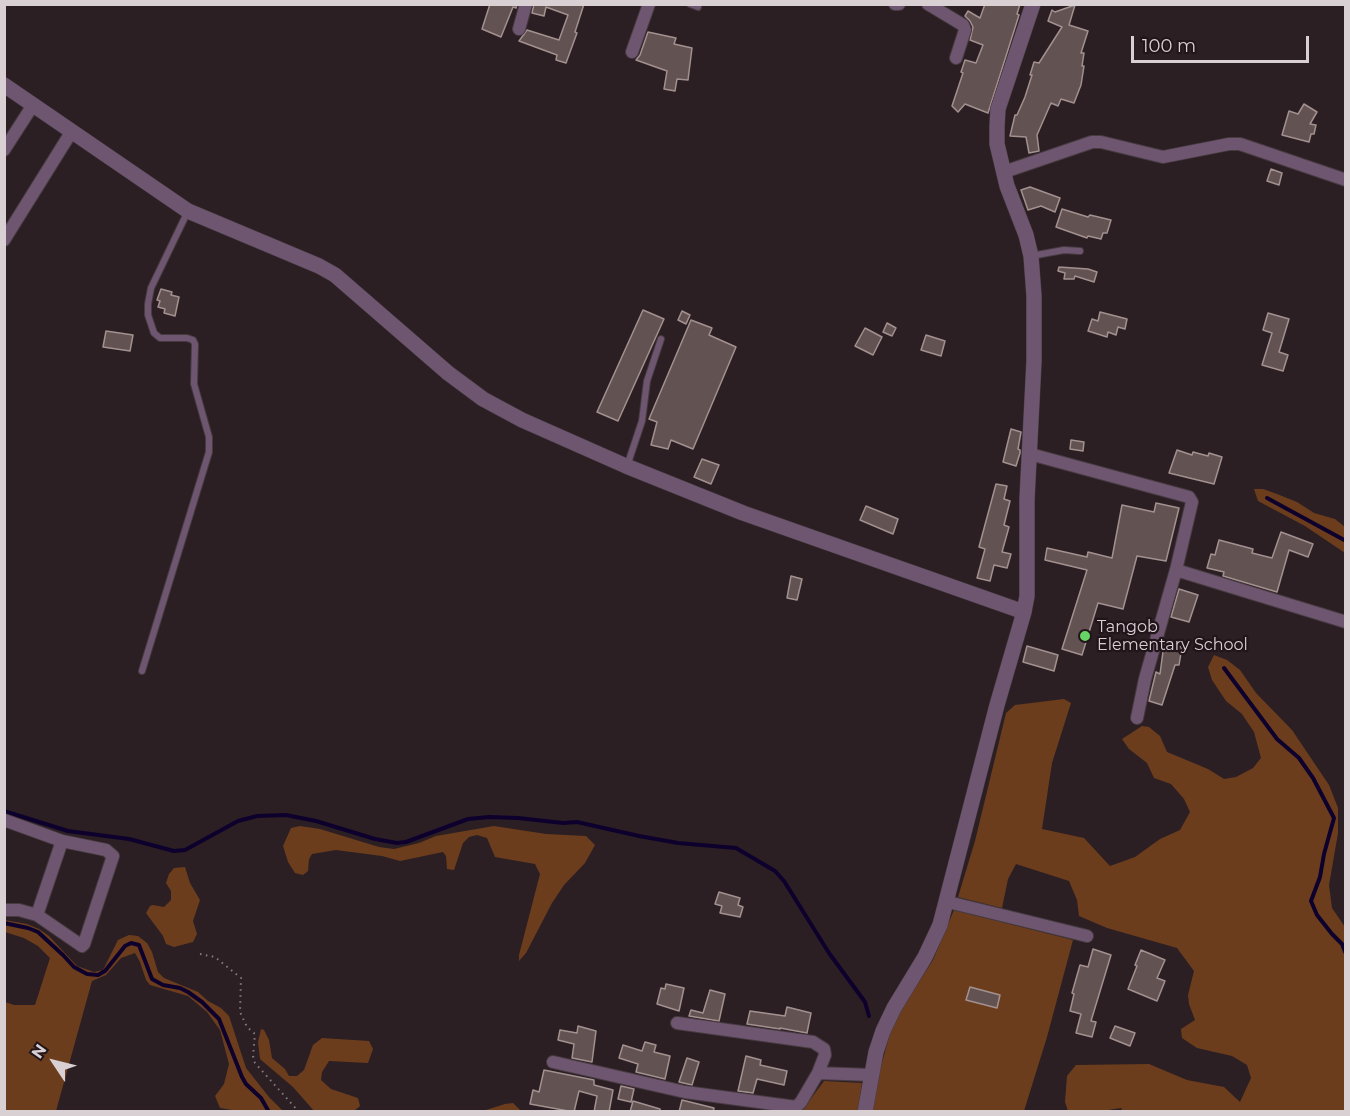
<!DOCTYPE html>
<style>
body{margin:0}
#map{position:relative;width:1350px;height:1116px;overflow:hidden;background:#2b1f24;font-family:Montserrat,sans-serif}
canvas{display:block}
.frame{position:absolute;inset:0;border:6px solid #d9d0d4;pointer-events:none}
.north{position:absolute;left:24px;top:1032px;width:60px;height:60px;-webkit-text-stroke:4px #21151a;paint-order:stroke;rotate:305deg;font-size:16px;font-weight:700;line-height:24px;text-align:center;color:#d9d0d4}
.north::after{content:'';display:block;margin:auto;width:21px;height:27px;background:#d9d0d4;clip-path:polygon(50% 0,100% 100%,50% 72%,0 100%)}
.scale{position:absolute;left:1131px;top:36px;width:178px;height:27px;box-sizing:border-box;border:3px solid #d9d0d4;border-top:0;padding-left:8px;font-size:18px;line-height:21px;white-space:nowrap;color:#d9d0d4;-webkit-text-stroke:4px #21151a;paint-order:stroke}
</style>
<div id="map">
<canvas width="1350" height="1116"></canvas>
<div class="frame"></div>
<div class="north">N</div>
<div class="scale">100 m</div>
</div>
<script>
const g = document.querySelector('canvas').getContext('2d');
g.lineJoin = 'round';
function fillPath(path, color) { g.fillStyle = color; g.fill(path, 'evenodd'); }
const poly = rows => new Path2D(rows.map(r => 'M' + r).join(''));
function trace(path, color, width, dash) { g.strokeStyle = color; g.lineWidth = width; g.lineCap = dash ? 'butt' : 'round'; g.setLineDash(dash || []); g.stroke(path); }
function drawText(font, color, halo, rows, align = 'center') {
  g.font = font + ' Montserrat,sans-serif'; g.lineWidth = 4.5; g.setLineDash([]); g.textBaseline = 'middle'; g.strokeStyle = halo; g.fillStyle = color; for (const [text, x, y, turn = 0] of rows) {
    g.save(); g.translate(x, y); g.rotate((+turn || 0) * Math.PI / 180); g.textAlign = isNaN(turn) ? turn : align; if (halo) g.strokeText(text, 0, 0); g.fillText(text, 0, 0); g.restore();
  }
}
const green = poly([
 [1254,489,1263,489,1277,494,1297,502,1314,513,1335,519,1345,527,1345,553,1305,526,1258,501],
 [1214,655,1227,660,1240,670,1256,693,1292,730,1329,785,1338,808,1338,833,1329,885,1332,908,1345,927,1345,1111,1123,1112,1121,1108,1102,1111,1068,1111,1065,1102,1067,1076,1076,1065,1149,1064,1187,1080,1224,1087,1240,1102,1251,1078,1247,1065,1232,1056,1197,1048,1182,1038,1181,1029,1195,1020,1189,1004,1188,995,1194,971,1177,948,1107,928,1079,916,1077,900,1069,881,1016,864,1008,879,1002,908,958,897,975,841,1006,713,1015,705,1064,699,1071,703,1052,763,1042,829,1084,838,1110,866,1135,857,1160,839,1180,830,1190,812,1184,799,1171,784,1154,778,1147,763,1129,749,1122,739,1142,726,1149,727,1160,736,1167,752,1208,769,1224,779,1236,777,1253,768,1261,758,1254,732,1242,714,1226,701,1212,680,1208,667],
 [300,826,320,829,379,847,394,849,419,843,436,836,494,826,546,834,586,836,595,845,585,863,564,885,552,903,526,953,519,961,519,955,540,874,535,864,495,857,487,838,477,835,469,837,463,843,454,870,447,869,446,856,443,852,400,861,382,856,336,850,312,854,309,859,308,871,303,875,295,873,288,862,283,846,291,828],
 [185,867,190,883,200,900,193,921,197,934,193,942,174,947,166,944,163,936,146,913,150,906,153,905,164,907,171,900,171,891,166,883,169,874,174,868],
 [954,910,1073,940,1047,1037,1024,1111,872,1112,879,1074,891,1029,902,1008,933,960],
 [4,920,27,924,39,929,49,936,77,966,94,972,103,970,118,940,129,935,138,936,147,943,152,952,158,972,164,978,198,992,208,1001,221,1008,229,1016,246,1068,269,1097,283,1111,238,1111,220,1108,215,1096,224,1084,229,1064,220,1030,207,1012,188,996,150,985,146,980,140,962,135,953,121,958,106,975,92,981,56,1111,5,1111,5,1002,14,1005,35,1005,50,958,38,946,24,938,5,932],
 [261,1029,264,1030,269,1040,272,1058,285,1069,289,1076,297,1076,304,1070,313,1045,322,1038,369,1041,373,1049,368,1063,329,1061,322,1072,321,1080,331,1089,358,1098,360,1106,354,1111,314,1111,293,1087,260,1059,258,1042],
 [824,1081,862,1083,858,1111,801,1112],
 [513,1103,521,1111,470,1111,486,1110,505,1104]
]);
const stream = poly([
 [1267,498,1346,541],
 [1224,668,1277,739,1299,758,1313,778,1334,818,1324,854,1320,877,1311,901,1317,915,1332,934,1342,944,1346,954],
 [4,811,68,831,129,839,174,851,185,850,238,821,257,816,286,815,316,821,375,839,397,843,406,842,468,819,489,817,518,818,563,823,577,822,639,836,678,843,736,848,775,871,784,881,829,953,865,1002,869,1016],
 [4,923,28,928,38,932,63,955,74,967,87,974,98,975,105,971,125,946,131,943,139,945,152,979,163,985,180,988,188,992,202,1002,219,1019,242,1077,246,1084,261,1098,269,1112]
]);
const building = poly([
 [490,4,517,4,516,8,513,7,501,37,482,29,490,4],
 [534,4,584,4,575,32,577,33,566,63,556,60,557,55,519,41,527,30,559,40,568,15,546,7,544,16,532,13,534,4],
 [985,4,1020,4,1017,14,1019,15,988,113,965,104,958,112,952,106,963,73,961,72,965,60,976,63,983,45,970,40,973,27,970,21,965,16,968,11,980,18,985,4],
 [1075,5,1069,25,1088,31,1081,53,1084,53,1082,66,1084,66,1081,85,1074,103,1061,99,1058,106,1051,103,1037,135,1039,151,1029,153,1026,137,1010,136,1015,115,1017,115,1025,97,1032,75,1030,75,1034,62,1039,63,1062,27,1048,21,1052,10,1055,12,1075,5],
 [648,32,676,38,674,44,692,48,688,80,677,79,675,91,664,89,667,71,636,60,640,55,648,32],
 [1304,104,1317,112,1310,124,1316,125,1314,134,1311,134,1309,142,1282,135,1289,111,1298,114,1304,104],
 [1271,169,1282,173,1279,185,1267,181,1271,169],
 [1030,187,1060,198,1055,212,1041,206,1028,210,1021,190,1030,187],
 [1062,209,1088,217,1090,215,1111,220,1107,233,1103,233,1101,239,1088,236,1087,238,1056,227,1062,209],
 [1059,267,1088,269,1097,272,1094,282,1075,276,1074,279,1064,279,1065,273,1058,271,1059,267],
 [161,289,172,292,171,295,179,297,175,316,164,313,165,309,158,307,160,301,157,300,161,289],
 [643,310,664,319,618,421,597,412,643,310],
 [682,311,690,315,686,324,678,320,682,311],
 [1100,312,1127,319,1125,329,1118,327,1116,335,1108,332,1107,337,1088,331,1092,319,1098,321,1100,312],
 [1268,313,1289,319,1279,352,1288,355,1283,371,1262,365,1272,333,1263,330,1268,313],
 [691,320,712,328,709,335,736,347,693,449,671,440,668,449,651,445,657,422,649,419,691,320],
 [887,323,896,328,892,336,883,332,887,323],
 [865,328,882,337,873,355,855,346,865,328],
 [106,331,133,335,130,351,103,347,106,331],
 [926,335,945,341,941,356,921,350,926,335],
 [1011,429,1021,432,1018,449,1020,450,1020,453,1016,466,1003,462,1011,429],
 [1071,440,1084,442,1083,451,1070,449,1071,440],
 [1177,450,1192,455,1193,452,1208,456,1209,453,1222,457,1214,484,1169,473,1177,450],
 [702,459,719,465,711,484,694,477,702,459],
 [996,484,1007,486,1004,499,1010,501,1004,525,1009,527,1002,552,1011,554,1007,568,994,565,990,581,977,578,985,549,979,547,996,484],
 [1156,503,1179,508,1166,561,1137,556,1123,609,1098,603,1082,655,1062,649,1087,570,1045,560,1047,548,1087,557,1088,552,1112,558,1122,505,1154,512,1156,503],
 [866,506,898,519,893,534,860,520,866,506],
 [1281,532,1313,544,1308,557,1289,550,1277,592,1223,576,1224,572,1207,568,1211,554,1215,555,1219,540,1253,549,1252,553,1272,558,1281,532],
 [791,576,802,579,797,600,787,598,791,576],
 [1179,589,1198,595,1189,622,1171,617,1179,589],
 [1164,644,1182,647,1179,665,1175,665,1162,705,1149,701,1156,672,1160,674,1164,644],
 [1027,646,1058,655,1054,671,1023,662,1027,646],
 [719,892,740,898,738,905,743,907,740,917,720,913,722,906,715,904,719,892],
 [1093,949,1111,955,1091,1021,1096,1022,1092,1037,1076,1033,1081,1014,1070,1011,1074,994,1072,993,1080,965,1088,967,1093,949],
 [1141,950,1165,960,1157,978,1165,981,1157,1001,1128,989,1137,966,1135,965,1141,950],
 [666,984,684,988,679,1011,657,1004,661,988,665,989,666,984],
 [970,987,1000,995,997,1008,966,1000,970,987],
 [710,990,725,994,719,1021,689,1016,691,1010,703,1013,710,990],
 [787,1007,811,1013,807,1033,780,1028,780,1029,747,1024,750,1011,785,1016,787,1007],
 [578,1026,596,1031,592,1062,572,1058,574,1044,558,1040,560,1030,577,1033,578,1026],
 [1115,1026,1135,1033,1130,1046,1110,1038,1115,1026],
 [645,1042,656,1045,654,1052,670,1056,665,1079,636,1072,638,1064,619,1058,623,1045,642,1051,645,1042],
 [746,1056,761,1060,760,1065,787,1071,784,1085,757,1079,753,1093,738,1091,746,1056],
 [687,1058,699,1062,692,1085,679,1082,687,1058],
 [544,1070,594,1080,594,1085,613,1090,609,1112,594,1112,597,1096,579,1091,574,1112,530,1104,533,1090,539,1092,544,1070],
 [621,1086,634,1089,631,1102,618,1099,621,1086],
 [682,1100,714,1108,713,1112,679,1112,682,1100],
 [633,1101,660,1109,660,1112,630,1112,633,1101]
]);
const path = poly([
 [200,954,215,957,241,978,240,1012,247,1027,255,1034,253,1056,255,1063,299,1112]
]);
const service = poly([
 [690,4,698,7],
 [1031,256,1064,250,1080,251],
 [627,466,642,421,647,381,661,339],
 [142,671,209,452,209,437,194,384,195,344,193,340,187,338,160,338,154,333,148,315,148,304,151,288,188,211]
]);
const minor = poly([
 [895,4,899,4],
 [928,4,963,25,965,30,956,58],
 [519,29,526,4],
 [632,52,649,4],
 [4,150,33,105],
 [1004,172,1092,142,1101,142,1163,157,1229,144,1240,144,1346,180],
 [4,240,72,131],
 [1030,454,1189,497,1192,502,1176,570,1145,679,1137,718],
 [1176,570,1346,622],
 [4,820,62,841,106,850,113,856,84,944,82,946,37,915,19,910,4,910],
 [948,902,1087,936],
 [37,915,62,841],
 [677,1023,813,1042,824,1049,825,1055,818,1073],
 [553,1062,685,1092,796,1107,801,1102,818,1073,871,1075]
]);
const tertiary = poly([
 [4,85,188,211,319,266,335,275,448,373,483,399,522,420,626,466,743,513,1024,612],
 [865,1112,876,1052,883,1031,894,1008,925,957,940,925,997,705,1024,612,1027,596,1027,499,1034,361,1034,296,1031,256,1026,235,1007,186,997,144,997,126,998,109,1033,4]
]);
const markers = [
 [1085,636,6,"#67d466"]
];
const poiNames = [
 ["Tangob",1097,627],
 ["Elementary School",1097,645]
];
fillPath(green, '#6c3d1d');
trace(stream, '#0e002c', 4);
fillPath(building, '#625251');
trace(building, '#a39190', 1.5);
trace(service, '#473b40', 8);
trace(minor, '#473b40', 14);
trace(tertiary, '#473b40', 16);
trace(path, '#877d81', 2, [1.5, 4.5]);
trace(service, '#6e5671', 6);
trace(minor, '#6e5671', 12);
trace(tertiary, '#6e5671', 15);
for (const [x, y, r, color] of markers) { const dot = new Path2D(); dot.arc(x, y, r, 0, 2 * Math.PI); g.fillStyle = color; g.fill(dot); trace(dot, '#21151a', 2); }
drawText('16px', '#d9d0d4', '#21151a', poiNames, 'left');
</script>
